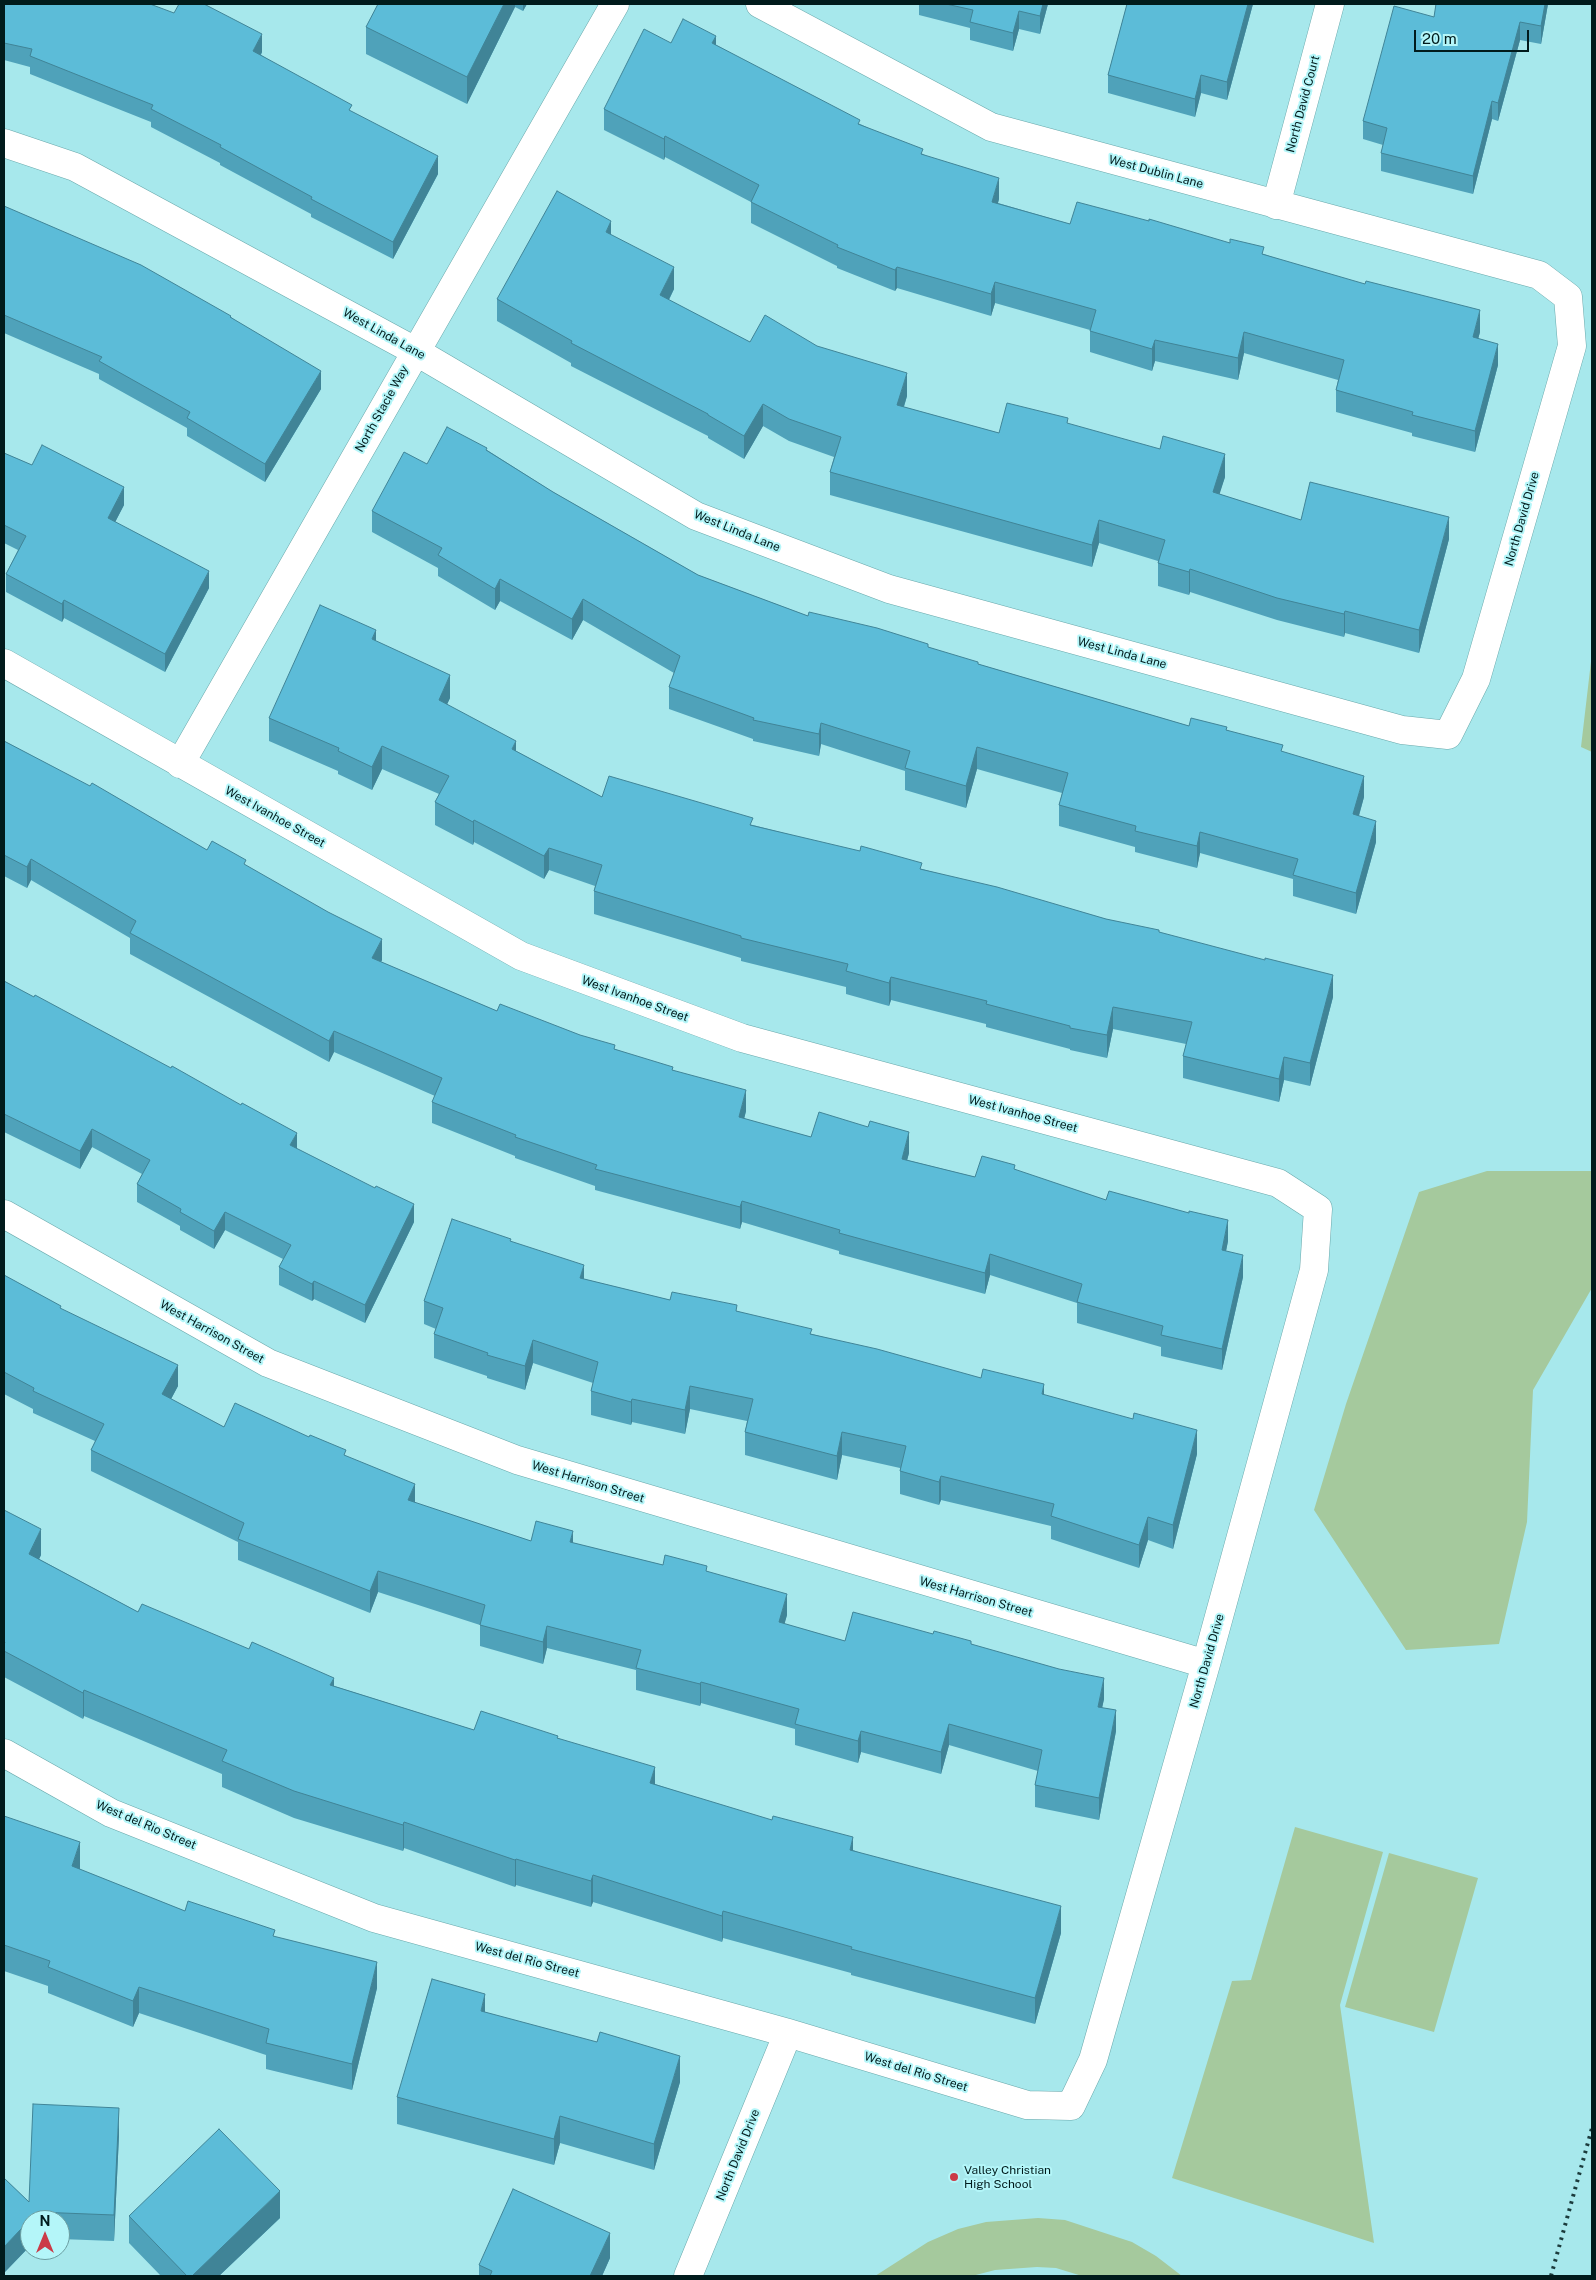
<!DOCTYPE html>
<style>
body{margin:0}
#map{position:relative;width:1596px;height:2280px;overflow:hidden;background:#a7e8ec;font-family:"Public Sans",sans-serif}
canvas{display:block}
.frame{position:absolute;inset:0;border:5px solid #011b1c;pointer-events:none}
.north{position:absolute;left:20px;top:2210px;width:50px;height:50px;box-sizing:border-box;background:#b4f6f9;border:1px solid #6c9ea1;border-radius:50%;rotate:0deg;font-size:14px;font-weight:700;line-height:20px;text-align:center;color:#011b1c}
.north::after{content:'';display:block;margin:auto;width:18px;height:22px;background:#cb3b48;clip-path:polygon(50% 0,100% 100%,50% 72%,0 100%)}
.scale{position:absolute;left:1414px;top:30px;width:115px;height:22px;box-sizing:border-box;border:2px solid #011b1c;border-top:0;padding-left:6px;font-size:15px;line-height:18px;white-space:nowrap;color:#011b1c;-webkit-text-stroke:4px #b4f6f9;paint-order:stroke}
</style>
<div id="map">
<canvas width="1596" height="2280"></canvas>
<div class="frame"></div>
<div class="north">N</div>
<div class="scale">20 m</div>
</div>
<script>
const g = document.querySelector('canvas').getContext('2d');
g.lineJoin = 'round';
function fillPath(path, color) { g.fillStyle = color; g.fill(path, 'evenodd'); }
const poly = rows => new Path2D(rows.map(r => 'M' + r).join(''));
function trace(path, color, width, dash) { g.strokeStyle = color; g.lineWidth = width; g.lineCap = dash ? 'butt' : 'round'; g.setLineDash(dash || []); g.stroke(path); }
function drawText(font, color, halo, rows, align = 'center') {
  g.font = font + ' "Public Sans",sans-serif'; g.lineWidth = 4; g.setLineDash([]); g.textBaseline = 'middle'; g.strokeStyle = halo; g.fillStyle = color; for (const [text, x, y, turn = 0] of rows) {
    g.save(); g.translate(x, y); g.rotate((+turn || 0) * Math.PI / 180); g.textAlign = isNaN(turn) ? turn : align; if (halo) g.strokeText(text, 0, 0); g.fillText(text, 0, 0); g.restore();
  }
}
const green = poly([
 [1592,653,1592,752,1581,747],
 [1487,1171,1592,1171,1592,1288,1533,1390,1527,1522,1499,1644,1406,1650,1314,1510,1346,1404,1419,1192],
 [1295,1827,1383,1852,1340,2005,1374,2243,1172,2178,1232,1981,1251,1980],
 [1389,1853,1478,1878,1434,2032,1345,2007],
 [1038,2218,1065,2220,1132,2242,1156,2256,1182,2276,1082,2276,1056,2268,1037,2267,995,2270,972,2276,875,2276,928,2242,958,2229,986,2222]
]);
const street = poly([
 [4,143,75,167,415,351,696,516,889,589,1402,730,1448,735,1476,679,1572,346,1568,297,1539,275,991,127,760,4],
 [1276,205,1330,4],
 [4,663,521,956,742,1038,1278,1183,1318,1209,1314,1270,1206,1664,1093,2060,1071,2106,1027,2105,788,2033,374,1918,111,1813,4,1753],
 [180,764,615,4],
 [4,1214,268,1363,517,1460,1206,1664],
 [688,2276,788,2033]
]);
const rail = poly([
 [1551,2276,1592,2128]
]);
const wall = poly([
 [4,4,262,52,261,55,352,112,438,174,393,259,311,217,311,214,220,165,220,163,151,127,151,122,30,74,30,67,4,60],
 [378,4,527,4,523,11,515,7,467,104,366,54,366,27],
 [919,4,1048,4,1040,34,1019,29,1013,51,970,40,970,28,919,15],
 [1127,4,1253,4,1227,100,1201,93,1195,117,1108,93,1108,75],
 [1436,4,1548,4,1541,44,1520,40,1498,121,1492,119,1473,194,1381,171,1381,153,1383,145,1363,139,1363,121,1434,17],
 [671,43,716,45,860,124,923,154,999,199,998,203,1070,224,1264,254,1480,332,1478,339,1498,365,1475,452,1412,436,1412,433,1336,412,1336,390,1338,380,1244,353,1238,380,1155,361,1152,371,1090,352,1090,330,995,303,991,316,897,288,895,291,837,268,837,266,751,223,751,202,665,157,664,160,604,130,604,109],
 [4,206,231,317,321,389,265,482,187,436,187,428,99,379,99,374,4,333],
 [611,235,674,289,669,300,750,342,817,346,907,396,904,407,999,433,1068,424,1225,477,1219,494,1301,520,1449,539,1419,653,1345,633,1344,637,1277,620,1190,592,1189,595,1158,586,1158,561,1099,543,1092,567,830,495,830,472,834,457,789,441,763,426,744,459,708,438,708,436,571,366,571,363,497,321,497,299],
 [487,450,553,492,698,575,808,616,928,647,978,664,1189,726,1227,730,1283,752,1364,797,1359,816,1376,842,1356,914,1293,896,1293,879,1200,853,1197,868,1135,852,1135,847,1059,826,1059,805,1062,793,977,769,966,808,905,790,905,771,821,744,819,756,753,741,753,739,669,709,669,687,674,673,583,620,572,640,500,601,495,610,438,576,438,568,372,532,372,511,427,464],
 [4,453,124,505,115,522,209,588,165,672,64,618,62,622,6,592,6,574,18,550,4,543],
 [376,641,450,698,447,704,516,751,602,797,753,825,922,869,1106,919,1159,932,1333,997,1310,1086,1284,1080,1279,1102,1183,1078,1183,1056,1186,1044,1113,1029,1107,1058,1070,1050,1070,1049,986,1027,986,1024,891,1000,889,1006,846,994,846,987,741,961,741,958,594,914,594,891,595,886,549,870,544,879,474,842,473,845,435,825,435,802,439,794,382,769,372,790,338,774,338,771,269,741,269,718],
 [4,741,207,850,246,866,382,960,381,962,497,1011,615,1049,673,1070,746,1111,744,1119,811,1137,909,1153,907,1160,975,1177,1015,1170,1228,1241,1226,1251,1243,1277,1222,1370,1161,1356,1161,1347,1077,1323,1077,1303,990,1275,985,1294,839,1254,839,1251,742,1222,740,1229,595,1190,595,1186,515,1158,515,1156,432,1123,432,1102,435,1096,334,1052,329,1062,130,954,130,938,31,880,27,888,4,876],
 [4,981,297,1149,414,1222,365,1323,314,1299,312,1301,279,1285,279,1267,283,1259,225,1230,214,1249,180,1230,180,1226,137,1202,137,1184,142,1174,92,1147,80,1169,4,1132],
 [511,1242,584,1279,670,1300,737,1311,812,1334,1044,1395,1197,1454,1173,1549,1148,1540,1139,1568,1051,1539,1051,1526,941,1500,939,1505,900,1494,900,1468,842,1455,837,1480,745,1455,745,1432,747,1421,690,1409,685,1434,632,1422,631,1425,591,1415,591,1391,593,1383,533,1363,525,1390,487,1378,487,1376,434,1358,434,1334,436,1329,424,1324,424,1301],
 [4,1275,61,1309,178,1386,171,1399,224,1427,346,1456,415,1503,531,1541,573,1543,663,1565,707,1571,787,1615,784,1624,845,1641,971,1644,1104,1699,1102,1707,1116,1731,1099,1820,1035,1807,1035,1785,1038,1771,949,1745,941,1774,861,1752,858,1763,795,1745,795,1729,701,1703,700,1706,636,1690,636,1670,547,1648,543,1664,480,1646,480,1625,378,1592,370,1613,238,1560,238,1542,91,1471,91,1450,95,1441,33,1413,33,1409,4,1394],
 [4,1510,41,1555,39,1559,138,1612,334,1686,474,1730,558,1738,655,1784,853,1850,1061,1933,1035,2024,851,1975,851,1973,723,1938,722,1942,593,1902,591,1907,516,1885,515,1887,404,1848,403,1851,294,1818,222,1787,222,1774,84,1716,83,1719,4,1677],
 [4,1816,80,1869,80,1870,185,1911,275,1937,377,1988,352,2090,266,2069,266,2055,139,2013,133,2027,48,1993,48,1986,4,1971],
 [485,2012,680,2082,654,2170,560,2143,554,2165,397,2124,397,2097],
 [119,2135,114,2241,60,2239,60,2220,30,2220,30,2246,4,2273,4,2178,29,2202],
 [129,2216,280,2218,219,2276,161,2276,129,2243],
 [610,2258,602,2276,479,2276,479,2265]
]);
const shadedWall = poly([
 [504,4,515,4,515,7,467,104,467,77],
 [523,4,527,4,523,11],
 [1043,4,1048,4,1040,34,1040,16],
 [1248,4,1253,4,1227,100,1227,82],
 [1545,4,1548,4,1541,44,1541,26],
 [1019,11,1019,29,1013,51,1013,33],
 [1520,22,1520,40,1498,121,1498,103],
 [262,34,262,52,253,69,253,51],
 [716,36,716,57,712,43],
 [1201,75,1201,93,1195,117,1195,99],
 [1492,101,1492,119,1473,194,1473,176],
 [665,136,665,157,664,160,664,139],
 [438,156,438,174,393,259,393,242],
 [999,178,999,199,992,223,992,202],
 [611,221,611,244,606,232],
 [674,267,674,289,660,317,660,295],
 [897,267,897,288,895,291,895,270],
 [995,282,995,303,991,316,991,294],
 [1480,310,1480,332,1473,358,1473,337],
 [1244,332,1244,353,1238,380,1238,358],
 [1155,340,1155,361,1152,371,1152,349],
 [1498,344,1498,365,1475,452,1475,431],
 [321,371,321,389,265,482,265,464],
 [907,373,907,396,897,428,897,405],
 [763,404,763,426,744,459,744,436],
 [1225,454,1225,477,1213,515,1213,492],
 [124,487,124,505,108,536,108,518],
 [1449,517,1449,539,1419,653,1419,630],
 [1099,520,1099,543,1092,567,1092,545],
 [1190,569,1190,592,1189,595,1189,572],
 [209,571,209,588,165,672,165,654],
 [500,579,500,601,495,610,495,589],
 [583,599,583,620,572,640,572,619],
 [64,600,64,618,62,622,62,604],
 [1345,611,1345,633,1344,637,1344,614],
 [376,630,376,652,372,639],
 [450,675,450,698,439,722,439,700],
 [821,723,821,744,819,756,819,734],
 [516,741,516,764,512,749],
 [382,746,382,769,372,790,372,767],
 [977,747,977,769,966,808,966,786],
 [1364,776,1364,797,1353,836,1353,814],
 [474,820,474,842,473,845,473,822],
 [1376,821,1376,842,1356,914,1356,893],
 [1200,832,1200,853,1197,868,1197,846],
 [549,848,549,870,544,879,544,856],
 [31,859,31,880,27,888,27,867],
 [382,939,382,960,372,979,372,958],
 [1333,975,1333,997,1310,1086,1310,1063],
 [891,977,891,1000,889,1006,889,983],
 [1113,1007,1113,1029,1107,1058,1107,1035],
 [334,1031,334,1052,329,1062,329,1041],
 [1284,1057,1284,1080,1279,1102,1279,1079],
 [746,1090,746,1111,739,1139,739,1117],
 [92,1129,92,1147,80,1169,80,1151],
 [909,1132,909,1153,902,1180,902,1159],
 [297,1133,297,1151,290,1145],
 [742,1201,742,1222,740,1229,740,1207],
 [414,1204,414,1222,365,1323,365,1305],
 [225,1212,225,1230,214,1249,214,1231],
 [1228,1220,1228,1241,1222,1271,1222,1250],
 [990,1254,990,1275,985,1294,985,1273],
 [1243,1255,1243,1277,1222,1370,1222,1349],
 [584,1265,584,1288,580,1278],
 [314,1281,314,1299,312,1301,312,1284],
 [533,1340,533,1363,525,1390,525,1366],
 [178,1365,178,1386,162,1416,162,1394],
 [1044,1384,1044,1407,1042,1394],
 [690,1386,690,1409,685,1434,685,1410],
 [632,1399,632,1422,631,1425,631,1402],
 [1197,1430,1197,1454,1173,1549,1173,1525],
 [842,1432,842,1455,837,1480,837,1456],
 [941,1476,941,1500,939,1505,939,1482],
 [415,1484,415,1505,408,1500],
 [1148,1517,1148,1540,1139,1568,1139,1545],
 [41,1529,41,1555,29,1580,29,1554],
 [573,1531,573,1553,570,1542],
 [378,1571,378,1592,370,1613,370,1591],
 [787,1594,787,1615,779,1644,779,1622],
 [547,1626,547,1648,543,1664,543,1642],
 [334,1678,334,1704,330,1685],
 [1104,1678,1104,1699,1098,1728,1098,1707],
 [701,1682,701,1703,700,1706,700,1684],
 [84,1690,84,1716,83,1719,83,1693],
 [1116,1710,1116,1731,1099,1820,1099,1798],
 [949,1724,949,1745,941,1774,941,1752],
 [861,1731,861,1752,858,1763,858,1741],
 [655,1767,655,1793,650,1783],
 [404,1822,404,1848,403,1851,403,1825],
 [853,1837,853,1864,850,1850],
 [80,1842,80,1869,72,1893,72,1866],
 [516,1859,516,1885,515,1887,515,1860],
 [593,1875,593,1902,591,1907,591,1881],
 [1061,1906,1061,1933,1035,2024,1035,1998],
 [723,1911,723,1938,722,1942,722,1916],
 [377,1962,377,1988,352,2090,352,2064],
 [139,1987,139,2013,133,2027,133,2001],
 [485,1994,485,2021,481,2011],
 [680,2056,680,2082,654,2170,654,2144],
 [119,2108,119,2135,114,2241,114,2215],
 [560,2116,560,2143,554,2165,554,2139],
 [280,2191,280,2218,219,2276,192,2276],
 [37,2212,37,2220,30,2220,30,2246,4,2273,4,2247],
 [610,2233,610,2258,602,2276,590,2276]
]);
const building = poly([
 [4,4,150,4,174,13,179,4,204,4,262,34,253,51,352,105,349,110,438,156,393,242,311,199,312,197,220,147,221,145,151,109,153,105,30,56,32,49,4,43,4,4],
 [378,4,504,4,467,77,366,27,378,4],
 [946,4,1043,4,1040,16,1019,11,1013,33,970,22,973,10,946,4],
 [1127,4,1248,4,1227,82,1201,75,1195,99,1108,75,1127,4],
 [1436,4,1545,4,1541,26,1520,22,1498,103,1492,101,1473,176,1381,153,1387,128,1363,121,1394,6,1434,17,1436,4],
 [683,19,716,36,712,43,860,120,858,124,923,149,921,154,999,178,992,202,1070,224,1077,202,1149,221,1149,219,1230,243,1230,239,1264,247,1262,254,1365,284,1366,281,1480,310,1473,337,1498,344,1475,431,1412,415,1413,412,1336,390,1344,360,1244,332,1238,358,1155,340,1152,349,1090,331,1096,310,995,282,991,294,897,267,895,270,837,247,838,245,751,202,759,185,665,136,664,139,604,109,644,29,671,43,683,19],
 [557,191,611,221,606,232,674,267,660,295,750,342,765,315,817,346,907,373,897,405,999,433,1007,403,1068,418,1067,423,1160,449,1163,436,1225,454,1213,492,1301,520,1310,482,1449,517,1419,630,1345,611,1344,614,1277,598,1190,569,1189,572,1158,563,1165,540,1099,520,1092,545,830,472,841,437,789,419,763,404,744,436,708,415,708,414,571,343,572,341,497,299,557,191],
 [4,206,141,265,231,316,230,317,321,371,265,464,187,418,190,412,99,361,102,357,4,315,4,206],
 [447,427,487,448,486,450,553,492,698,575,808,616,809,612,877,628,928,644,928,647,978,662,978,664,1189,726,1191,718,1227,727,1226,730,1283,745,1281,751,1364,776,1353,814,1376,821,1356,893,1293,875,1298,859,1200,832,1197,846,1135,831,1136,826,1059,805,1068,773,977,747,966,786,905,768,910,751,821,723,819,734,753,720,754,718,669,687,680,656,583,599,572,619,500,579,495,589,438,555,442,548,372,511,404,452,427,464,447,427],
 [42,445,124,487,108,518,209,571,165,654,64,600,62,604,6,574,26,536,4,525,4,453,32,465,42,445],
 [320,605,376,630,372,639,450,675,439,700,516,741,512,749,602,797,609,776,753,818,750,825,860,851,861,846,922,863,920,869,997,887,1106,919,1159,930,1159,932,1265,960,1265,958,1333,975,1310,1063,1284,1057,1279,1079,1183,1056,1192,1022,1113,1007,1107,1035,1070,1028,1070,1026,986,1004,987,1001,891,977,889,983,846,971,848,964,741,938,741,936,594,891,602,865,549,848,544,856,474,820,473,822,435,802,449,776,382,746,372,767,338,751,339,748,269,718,320,605],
 [4,741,90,786,92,783,207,850,212,841,246,860,244,864,328,912,382,939,372,958,497,1011,500,1004,580,1035,615,1045,614,1049,673,1067,672,1070,746,1090,739,1117,811,1137,819,1112,868,1127,870,1121,909,1132,902,1159,975,1177,982,1156,1015,1165,1014,1169,1106,1200,1109,1191,1189,1213,1189,1211,1228,1220,1222,1250,1243,1255,1222,1349,1161,1335,1163,1326,1077,1302,1082,1284,990,1254,985,1273,839,1233,840,1230,742,1201,740,1207,595,1169,597,1165,515,1137,516,1135,432,1102,442,1078,334,1031,329,1041,130,933,136,921,31,859,27,867,4,855,4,741],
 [4,981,34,997,35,995,171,1068,172,1066,241,1105,242,1103,297,1133,290,1145,375,1188,376,1186,414,1204,365,1305,314,1281,312,1284,279,1267,291,1245,225,1212,214,1231,180,1212,181,1209,137,1184,150,1160,92,1129,80,1151,4,1114,4,981],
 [452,1219,511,1239,510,1241,584,1265,580,1278,670,1300,672,1292,737,1305,736,1311,812,1329,810,1334,877,1349,981,1378,983,1369,1044,1384,1042,1394,1133,1419,1134,1413,1197,1430,1173,1525,1148,1517,1139,1545,1051,1516,1054,1504,941,1476,939,1482,900,1471,906,1446,842,1432,837,1456,745,1432,753,1399,690,1386,685,1410,632,1399,631,1402,591,1391,598,1362,533,1340,525,1366,487,1355,488,1353,434,1334,443,1308,424,1301,452,1219],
 [4,1275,61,1306,60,1308,178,1365,162,1394,224,1427,235,1403,309,1437,310,1435,346,1450,344,1455,415,1484,408,1500,531,1541,536,1521,573,1531,570,1542,663,1565,665,1555,707,1566,706,1571,787,1594,779,1622,845,1641,853,1612,933,1634,934,1631,971,1641,971,1644,1059,1669,1104,1678,1098,1707,1116,1710,1099,1798,1035,1785,1042,1750,949,1724,941,1752,861,1731,858,1741,795,1724,799,1709,701,1682,700,1684,636,1668,641,1650,547,1626,543,1642,480,1625,485,1605,378,1571,370,1591,238,1539,244,1523,91,1450,104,1424,33,1391,34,1388,4,1372,4,1275],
 [4,1510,41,1529,29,1554,138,1612,142,1604,249,1649,252,1642,334,1678,330,1685,474,1730,481,1711,558,1736,557,1738,655,1767,650,1783,772,1820,773,1816,853,1837,850,1850,1061,1906,1035,1998,851,1949,852,1947,723,1911,722,1916,593,1875,591,1881,516,1859,515,1860,404,1822,403,1825,294,1791,222,1761,227,1750,84,1690,83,1693,4,1651,4,1644,5,1642,4,1642,4,1510],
 [4,1816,80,1842,72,1866,185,1911,188,1901,275,1930,273,1936,377,1962,352,2064,266,2043,269,2029,139,1987,133,2001,48,1967,50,1961,4,1945,4,1816],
 [432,1979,485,1994,481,2011,597,2042,600,2032,680,2056,654,2144,560,2116,554,2139,397,2097,432,1979],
 [33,2104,119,2108,114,2215,37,2212,4,2247,4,2178,29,2202,33,2104],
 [219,2129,280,2191,192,2276,187,2276,129,2216,219,2129],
 [513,2189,610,2233,590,2276,490,2276,492,2271,479,2265,513,2189]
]);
const markers = [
 [954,2177,5,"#cb3b48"]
];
const streetNames = [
 ["North David Court",1303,104,-75],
 ["West Dublin Lane",1156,172,15],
 ["West Linda Lane",384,334,29],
 ["North Stacie Way",382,409,-61],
 ["North David Drive",1522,519,-74],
 ["West Linda Lane",737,531,22],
 ["West Linda Lane",1122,653,15],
 ["West Ivanhoe Street",275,817,29],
 ["West Ivanhoe Street",635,999,20],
 ["West Ivanhoe Street",1023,1114,15],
 ["West Harrison Street",212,1332,29],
 ["West Harrison Street",588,1482,17],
 ["West Harrison Street",976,1597,16],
 ["North David Drive",1207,1661,-74],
 ["West del Rio Street",146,1825,23],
 ["West del Rio Street",527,1960,15],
 ["West del Rio Street",916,2072,17],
 ["North David Drive",738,2155,-68]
];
const poiNames = [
 ["Valley Christian",964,2170],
 ["High School",964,2184]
];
fillPath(green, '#a5c99d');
trace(street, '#69a8ab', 29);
trace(street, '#fff', 28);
trace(rail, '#1b3b3c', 4, [2.5, 5]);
fillPath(wall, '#4fa2ba');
fillPath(shadedWall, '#408497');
fillPath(building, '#5cbcd8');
trace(building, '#408497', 1);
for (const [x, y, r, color] of markers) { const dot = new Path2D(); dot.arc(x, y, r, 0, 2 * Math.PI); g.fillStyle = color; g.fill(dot); trace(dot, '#b4f6f9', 2); }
drawText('12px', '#011b1c', '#b4f6f9', streetNames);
drawText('12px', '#011b1c', '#b4f6f9', poiNames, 'left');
</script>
